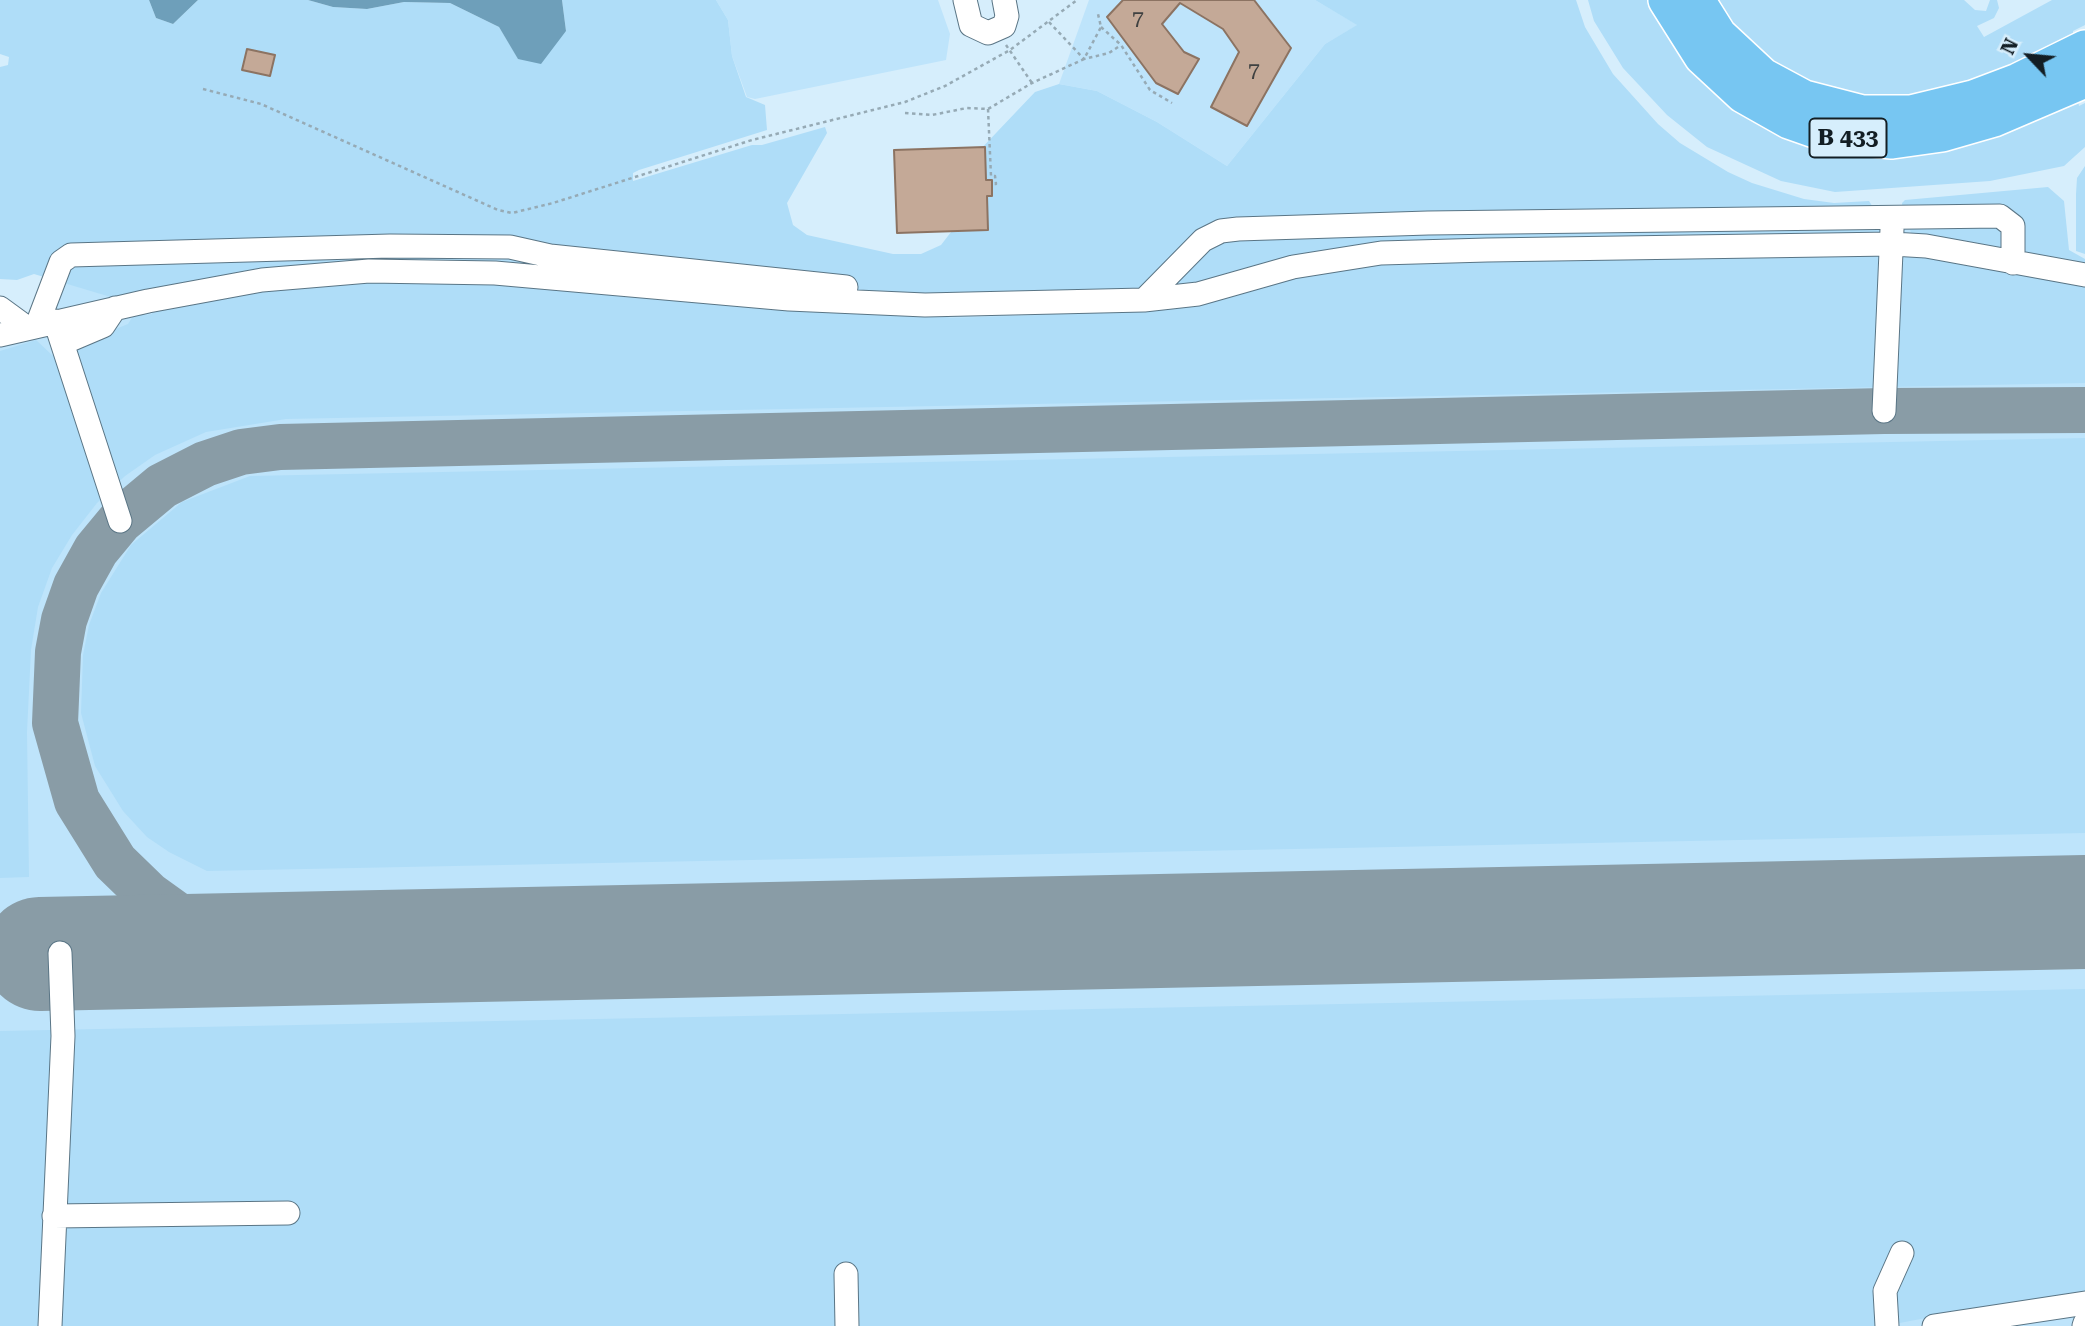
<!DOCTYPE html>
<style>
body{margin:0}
#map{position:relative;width:2085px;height:1326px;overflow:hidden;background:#d6eefc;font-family:"Roboto Serif",serif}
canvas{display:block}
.north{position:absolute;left:1994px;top:21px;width:70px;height:70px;-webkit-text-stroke:5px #d6eefc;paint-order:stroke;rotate:296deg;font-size:19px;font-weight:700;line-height:28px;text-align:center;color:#131e24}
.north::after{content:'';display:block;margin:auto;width:24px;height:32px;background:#131e24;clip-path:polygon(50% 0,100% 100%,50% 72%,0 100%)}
</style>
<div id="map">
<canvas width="2085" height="1326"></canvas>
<div class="north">N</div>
</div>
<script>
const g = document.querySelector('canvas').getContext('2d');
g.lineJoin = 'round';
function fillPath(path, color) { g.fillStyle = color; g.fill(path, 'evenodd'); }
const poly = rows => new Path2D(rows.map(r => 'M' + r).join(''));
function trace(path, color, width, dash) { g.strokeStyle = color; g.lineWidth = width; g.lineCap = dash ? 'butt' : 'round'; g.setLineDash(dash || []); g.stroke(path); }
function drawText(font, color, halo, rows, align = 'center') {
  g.font = font + ' "Roboto Serif",serif'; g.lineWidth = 7; g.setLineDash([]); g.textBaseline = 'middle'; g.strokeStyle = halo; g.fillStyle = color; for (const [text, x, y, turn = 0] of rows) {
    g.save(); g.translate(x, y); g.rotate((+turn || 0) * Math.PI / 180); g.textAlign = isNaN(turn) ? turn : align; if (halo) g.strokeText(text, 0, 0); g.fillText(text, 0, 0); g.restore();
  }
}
const built = poly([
 [716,0,938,0,950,34,946,60,755,99,747,97,732,56,728,20],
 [1089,0,1315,0,1358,25,1325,44,1227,166,1157,122,1097,91,1059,84],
 [2018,209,2019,248,2085,263,2085,1326,0,1326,0,321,3,323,32,314,58,251,942,293]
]);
const green = poly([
 [0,0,149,0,156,18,173,24,198,0,308,0,333,7,367,9,404,2,450,3,499,27,518,58,566,31,562,0,716,0,728,20,732,56,746,97,765,105,767,130,639,170,633,173,633,181,752,145,762,145,825,127,827,133,787,203,793,225,807,235,893,254,921,254,941,245,958,223,977,153,1035,92,1059,84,1097,91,1157,122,1227,166,1325,44,1357,25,1315,0,1576,0,1585,27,1613,74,1658,124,1680,143,1728,172,1752,183,1804,199,1834,203,1869,201,1876,212,1211,226,1145,289,951,299,495,268,114,298,34,274,17,280,0,279,0,67,8,65,9,57,0,54],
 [1588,0,1651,0,1744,113,2078,100,2079,106,2085,103,2085,147,2064,166,1990,181,1835,192,1781,181,1707,147,1667,115,1623,68,1594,21],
 [1713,0,1964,0,1975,10,1986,11,1990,0,1997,0,1999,8,1994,18,1977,26,1984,37,2052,0,2085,0,2085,25,2073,31,2073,36,2002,71,1935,94,1867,100,1795,78,1752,48],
 [2085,166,2085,254,2076,251,2076,194,2077,178],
 [2048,187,2064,201,2069,250,2085,259,2085,266,2020,255,2016,225,1903,214,1902,203,1905,200],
 [1885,218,1884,229,1878,236,1487,244,1156,291,1213,237],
 [2005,223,2004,251,1912,235,1908,224],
 [1875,255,1884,260,1911,255,2085,283,2085,383,286,419,206,432,155,455,125,476,97,503,72,535,52,568,38,607,31,650,27,732,29,877,0,878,0,351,36,340,52,355,128,324,135,313,144,311,145,315,152,314,151,309,263,286,431,276,926,310,950,318,1043,315,1382,258],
 [2085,438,2085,833,207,871,169,852,147,837,123,811,95,766,81,713,83,655,89,625,101,593,131,545,182,502,250,476],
 [2085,989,2085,1298,1957,1312,1884,1326,0,1326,0,1031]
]);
const water = poly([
 [149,0,198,0,173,24,156,18],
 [308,0,562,0,566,31,541,64,518,59,499,27,450,3,404,2,367,9,333,7]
]);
const taxiway = poly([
 [303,949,251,943,216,934,181,918,149,895,115,862,77,801,55,723,58,652,64,620,76,586,96,550,120,521,162,486,205,464,241,452,280,447,1884,411,2085,410]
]);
const runway = poly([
 [40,954,2085,912]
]);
const building = poly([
 [1123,0,1254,0,1291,48,1247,126,1211,107,1239,52,1223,29,1180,3,1162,24,1184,52,1199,59,1178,94,1156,83,1107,17,1123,0],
 [247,49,275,55,270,76,242,70,247,49],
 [985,147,986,180,992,180,992,196,987,196,988,230,897,233,894,150,985,147]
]);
const path = poly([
 [1049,22,1084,59,1109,53,1121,45],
 [1101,27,1121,45,1150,90,1172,103],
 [1006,45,1032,83],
 [203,89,261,104,498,210,512,213,553,203,752,140,905,102,945,86,1010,50,1077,0],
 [988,109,991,176,995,176,996,184,992,184],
 [905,113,932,115,967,108,988,109,1032,83,1084,59,1101,27,1098,14]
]);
const minor = poly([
 [965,0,971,25,988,33,1004,26,1007,16,1004,0],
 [1144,300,1203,240,1221,231,1238,229,1428,223,2000,216,2013,226,2013,263],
 [0,308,26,327],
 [55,321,120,521],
 [37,325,61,262,71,255,390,246,510,247,550,256,846,287],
 [0,335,148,301,262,280,369,271,495,273,789,299,925,305,1144,300,1198,294,1293,267,1381,253,1487,250,1892,244,1926,246,2085,275],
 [63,343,103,326,115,308],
 [1884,411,1892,229],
 [54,1216,288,1213],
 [846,1274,847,1326],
 [50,1326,63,1036,60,953],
 [1887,1326,1885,1291,1902,1253],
 [1934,1326,2085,1303],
 [2084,1326,2085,1323]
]);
const highway = poly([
 [1666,0,1702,57,1743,95,1789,121,1826,134,1892,141,1942,134,1994,119,2085,80],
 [1697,0,1719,35,1763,76,1804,98,1862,113,1911,113,1973,98,2018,81,2085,48]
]);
const numberNames = [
 ["7",1138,19],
 ["7",1254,71]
];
const shields = [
 [1848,138,77]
];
const shieldNames = [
 ["B 433",1848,138]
];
fillPath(built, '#bee4fb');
fillPath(green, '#afddf8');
fillPath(water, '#6e9fba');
trace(taxiway, '#899ca6', 46);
trace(runway, '#899ca6', 114);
fillPath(building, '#c4a997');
trace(building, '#8c7362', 2);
trace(minor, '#5a7585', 25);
trace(highway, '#fff', 38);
trace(path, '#96aab5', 2.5, [3.5, 3.5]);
trace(minor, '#fff', 23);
trace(highway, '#77c6f2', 35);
drawText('21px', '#3f4141', null, numberNames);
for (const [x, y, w] of shields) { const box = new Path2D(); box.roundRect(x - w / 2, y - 19.5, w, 39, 5); g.fillStyle = '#d6eefc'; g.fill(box); trace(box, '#131e24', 2); }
drawText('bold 23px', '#131e24', null, shieldNames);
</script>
